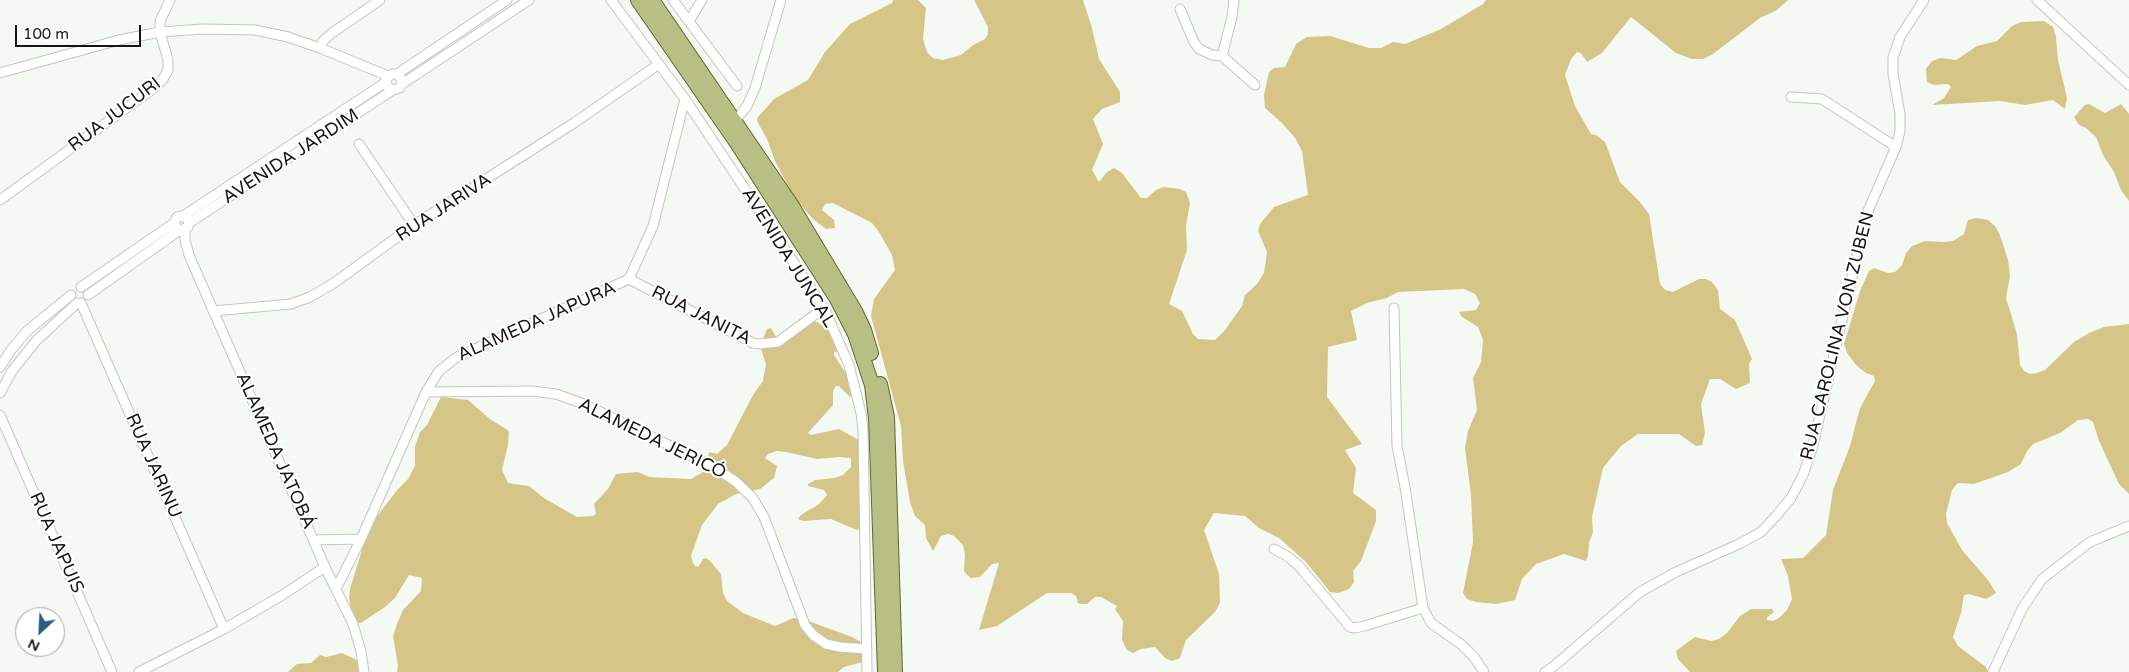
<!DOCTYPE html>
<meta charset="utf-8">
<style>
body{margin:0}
#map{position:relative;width:2129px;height:672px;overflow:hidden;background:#f5f9f4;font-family:"Varela Round",sans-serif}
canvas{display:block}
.north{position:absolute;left:15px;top:607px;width:50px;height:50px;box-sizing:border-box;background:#fff;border:1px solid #a1a1a1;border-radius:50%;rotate:205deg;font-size:14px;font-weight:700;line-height:20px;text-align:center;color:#141513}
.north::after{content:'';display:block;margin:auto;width:18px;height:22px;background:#275e78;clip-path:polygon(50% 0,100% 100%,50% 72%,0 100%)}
.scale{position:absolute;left:15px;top:25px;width:126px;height:22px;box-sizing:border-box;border:2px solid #141513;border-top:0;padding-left:6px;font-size:15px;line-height:18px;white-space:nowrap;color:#141513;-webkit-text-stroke:4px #fff;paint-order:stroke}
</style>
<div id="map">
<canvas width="2129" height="672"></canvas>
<div class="north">N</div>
<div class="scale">100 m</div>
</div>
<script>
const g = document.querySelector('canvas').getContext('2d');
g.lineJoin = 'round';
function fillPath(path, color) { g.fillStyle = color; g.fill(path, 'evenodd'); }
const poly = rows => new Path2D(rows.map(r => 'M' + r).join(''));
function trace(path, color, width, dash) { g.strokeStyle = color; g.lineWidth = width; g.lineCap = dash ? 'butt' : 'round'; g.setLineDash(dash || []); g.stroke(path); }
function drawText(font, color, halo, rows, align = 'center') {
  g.font = font + ' "Varela Round",sans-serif'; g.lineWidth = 4; g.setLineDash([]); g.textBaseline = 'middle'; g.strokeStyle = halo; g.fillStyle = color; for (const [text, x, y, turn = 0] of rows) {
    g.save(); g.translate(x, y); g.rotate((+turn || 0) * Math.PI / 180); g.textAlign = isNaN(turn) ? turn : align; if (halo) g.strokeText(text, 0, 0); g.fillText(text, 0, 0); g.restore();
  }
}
const green = poly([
 [893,0,918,0,926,8,923,39,927,52,933,58,943,60,961,55,973,45,985,39,988,34,988,27,974,0,1083,0,1092,28,1099,59,1120,92,1120,102,1102,109,1093,119,1103,144,1092,170,1099,182,1107,172,1114,168,1122,173,1141,198,1147,198,1156,190,1163,187,1180,189,1186,192,1190,203,1186,226,1187,250,1169,304,1182,311,1193,334,1198,339,1215,340,1225,330,1242,306,1245,295,1257,284,1264,273,1267,252,1258,231,1260,224,1274,207,1308,195,1302,151,1295,138,1282,123,1265,108,1264,95,1269,72,1274,68,1285,67,1296,44,1307,37,1330,36,1369,48,1381,48,1393,42,1405,44,1441,29,1483,4,1486,0,1788,0,1777,10,1760,18,1713,54,1703,59,1692,59,1676,53,1631,17,1602,53,1587,62,1581,53,1577,52,1571,59,1565,75,1575,106,1591,134,1596,135,1605,142,1620,182,1640,202,1649,214,1660,284,1665,290,1673,292,1699,279,1706,279,1712,282,1718,290,1720,309,1735,320,1752,359,1749,364,1750,383,1736,389,1720,379,1710,379,1701,404,1705,433,1702,445,1696,446,1679,434,1638,434,1621,446,1603,468,1592,517,1593,532,1589,543,1588,556,1586,561,1564,554,1536,564,1522,579,1515,600,1496,604,1476,602,1467,599,1463,593,1473,542,1471,495,1465,448,1468,431,1477,410,1473,378,1481,362,1483,340,1478,327,1462,317,1459,312,1476,310,1480,303,1475,294,1464,289,1398,292,1387,298,1367,303,1351,311,1357,340,1328,347,1327,397,1362,444,1345,450,1356,468,1353,493,1376,510,1376,521,1361,561,1353,571,1354,582,1349,589,1338,593,1330,592,1306,562,1279,538,1259,528,1245,516,1214,513,1204,530,1219,574,1220,603,1215,612,1186,640,1180,658,1172,661,1165,658,1155,647,1141,649,1133,653,1127,650,1122,640,1123,621,1115,609,1117,606,1101,597,1095,597,1087,604,1081,604,1078,603,1076,596,1071,593,1047,593,997,626,979,630,999,563,992,564,980,577,971,578,967,575,964,571,965,555,963,545,954,536,948,534,941,536,933,551,926,538,925,525,915,516,910,502,903,461,901,426,871,316,874,299,895,270,892,255,879,232,872,223,833,203,825,204,822,210,834,220,835,228,826,229,813,219,793,196,775,161,767,139,758,123,757,118,774,99,808,80,825,52,850,24,892,3],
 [2044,21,2053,27,2056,37,2058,60,2067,98,2065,109,2053,100,2025,105,2000,101,1932,105,1944,98,1951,87,1948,84,1934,85,1927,82,1926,69,1932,61,1941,58,1956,60,1977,46,1997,41,2012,26,2021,22],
 [2089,104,2105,113,2121,104,2129,114,2129,201,2121,190,2114,172,2103,155,2096,137,2086,128,2079,125,2074,117,2085,105],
 [1976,218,1988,220,1995,226,2000,235,2008,260,2010,276,2006,298,2017,334,2020,365,2024,371,2030,374,2037,373,2045,370,2074,342,2089,333,2104,327,2129,324,2129,494,2119,484,2099,441,2093,422,2088,419,2078,420,2060,433,2033,444,2027,451,2021,464,2008,472,1974,484,1958,483,1952,490,1946,514,1947,523,1962,550,1988,580,1996,593,1986,599,1969,594,1964,595,1961,613,1953,637,1958,646,1986,667,1988,672,1690,672,1678,659,1676,651,1695,637,1711,641,1719,639,1727,633,1740,616,1751,609,1772,609,1774,612,1767,617,1767,620,1773,621,1779,618,1787,610,1792,599,1788,576,1781,559,1803,558,1826,535,1833,490,1850,446,1860,408,1875,381,1874,376,1866,373,1856,365,1847,353,1844,344,1860,291,1869,271,1874,268,1888,273,1895,272,1902,265,1906,253,1912,246,1925,241,1944,242,1953,241,1964,234,1968,220],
 [808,321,817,322,828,329,838,344,839,351,834,352,834,355,851,381,852,394,850,397,839,386,836,386,833,391,833,405,808,433,811,435,839,429,857,439,862,444,864,527,857,530,831,519,803,521,798,519,801,515,819,504,827,495,824,490,808,486,808,484,815,480,834,478,843,475,851,467,851,458,839,457,817,459,786,452,777,451,768,454,765,458,777,466,774,478,760,489,736,494,718,504,702,525,691,556,693,563,696,567,699,566,703,559,706,558,710,561,721,574,723,593,727,601,743,613,775,626,793,618,803,619,852,637,861,642,867,650,863,662,844,667,838,672,397,672,398,666,393,636,397,624,403,610,421,591,422,578,409,575,395,598,385,607,361,623,358,623,351,609,349,598,350,589,362,550,361,537,398,489,408,479,415,466,415,447,420,432,427,425,441,397,468,400,490,419,509,431,508,445,502,470,508,483,529,486,544,498,577,517,593,516,596,514,594,504,608,489,616,474,638,472,649,477,691,479,703,472,709,452,717,454,727,445,753,395,763,381,766,364,760,346,767,329,771,328,776,337,779,339],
 [342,653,357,660,365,672,288,672,297,664,311,663,320,655,326,657]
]);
const minor = poly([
 [611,0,685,99,824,308,849,365,861,413,863,430,867,672],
 [673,0,737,86],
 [2037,0,2129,85],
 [1180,9,1194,42,1199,49,1212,55,1222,56,1255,85],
 [689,21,702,0],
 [320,48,323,41,332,33,380,0],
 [1222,56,1232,17,1234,0],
 [0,73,119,40,160,32,203,29,255,30,288,37,320,48,388,76],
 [397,74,507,0],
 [402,84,529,0],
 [1791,97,1822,99,1896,147],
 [735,121,747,106,755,88,781,0],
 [359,144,414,225],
 [0,200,154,88,163,79,168,70,168,60,160,32,160,21,170,0],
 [183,216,386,82],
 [189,223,393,90,400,88,402,80,397,74,392,74,386,79,387,86,393,90],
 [185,230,185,240,189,255,325,567,353,624,361,651,364,672],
 [629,279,753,343,760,344,778,342,824,308],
 [81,287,174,223],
 [88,295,180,230,188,227,189,220,183,216,177,217,174,223,177,229,180,230],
 [81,303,224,629],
 [1394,308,1397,446,1405,487,1423,608,1431,623,1462,645,1474,657,1484,672],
 [213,311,291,304,310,297,334,283,414,225,574,123,659,64],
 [0,367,11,350,27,331,71,295],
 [426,392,532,391,556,394,584,404,712,466,735,481,752,497,764,517,805,625,813,635,826,644,840,647,867,649],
 [0,393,12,371,36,341,77,303],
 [0,415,112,672],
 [313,540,361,539],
 [1274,549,1287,556,1299,566,1350,627,1355,628,1364,626,1423,608],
 [336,589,361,539,426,392,439,371,457,357,629,279,653,226,685,99],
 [139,672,224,629,281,596,325,567],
 [1545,672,1554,666,1640,592,1676,572,1739,544,1761,532,1776,516,1791,498,1803,475,1812,449,1867,213,1896,147,1900,131,1900,114,1893,74,1893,58,1900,37,1924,0],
 [1993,672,2022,609,2042,579,2090,542,2129,526]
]);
const primary = poly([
 [638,0,737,143,837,299,855,334,872,385,876,418,885,672],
 [652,0,792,206,855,311,864,330,871,353],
 [880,384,887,417,895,672]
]);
const streetNames = [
 ["RUA JUCURI",115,115,-37],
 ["AVENIDA JARDIM",291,157,-33],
 ["RUA JARIVA",444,208,-33],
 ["AVENIDA JUNCAL",788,258,58],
 ["RUA JANITA",701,316,27],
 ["ALAMEDA JAPURA",537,322,-24],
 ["RUA CAROLINA VON ZUBEN",1838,336,-76],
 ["ALAMEDA JERICÓ",652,439,26],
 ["ALAMEDA JATOBÁ",275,451,66],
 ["RUA JARINU",153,466,66],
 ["RUA JAPUIS",56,543,66]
];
fillPath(green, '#d5c688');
trace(minor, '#c2c5c0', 11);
trace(primary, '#606828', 16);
trace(minor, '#fff', 9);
trace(primary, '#b8bf85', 14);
drawText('18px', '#141513', '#fff', streetNames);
</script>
